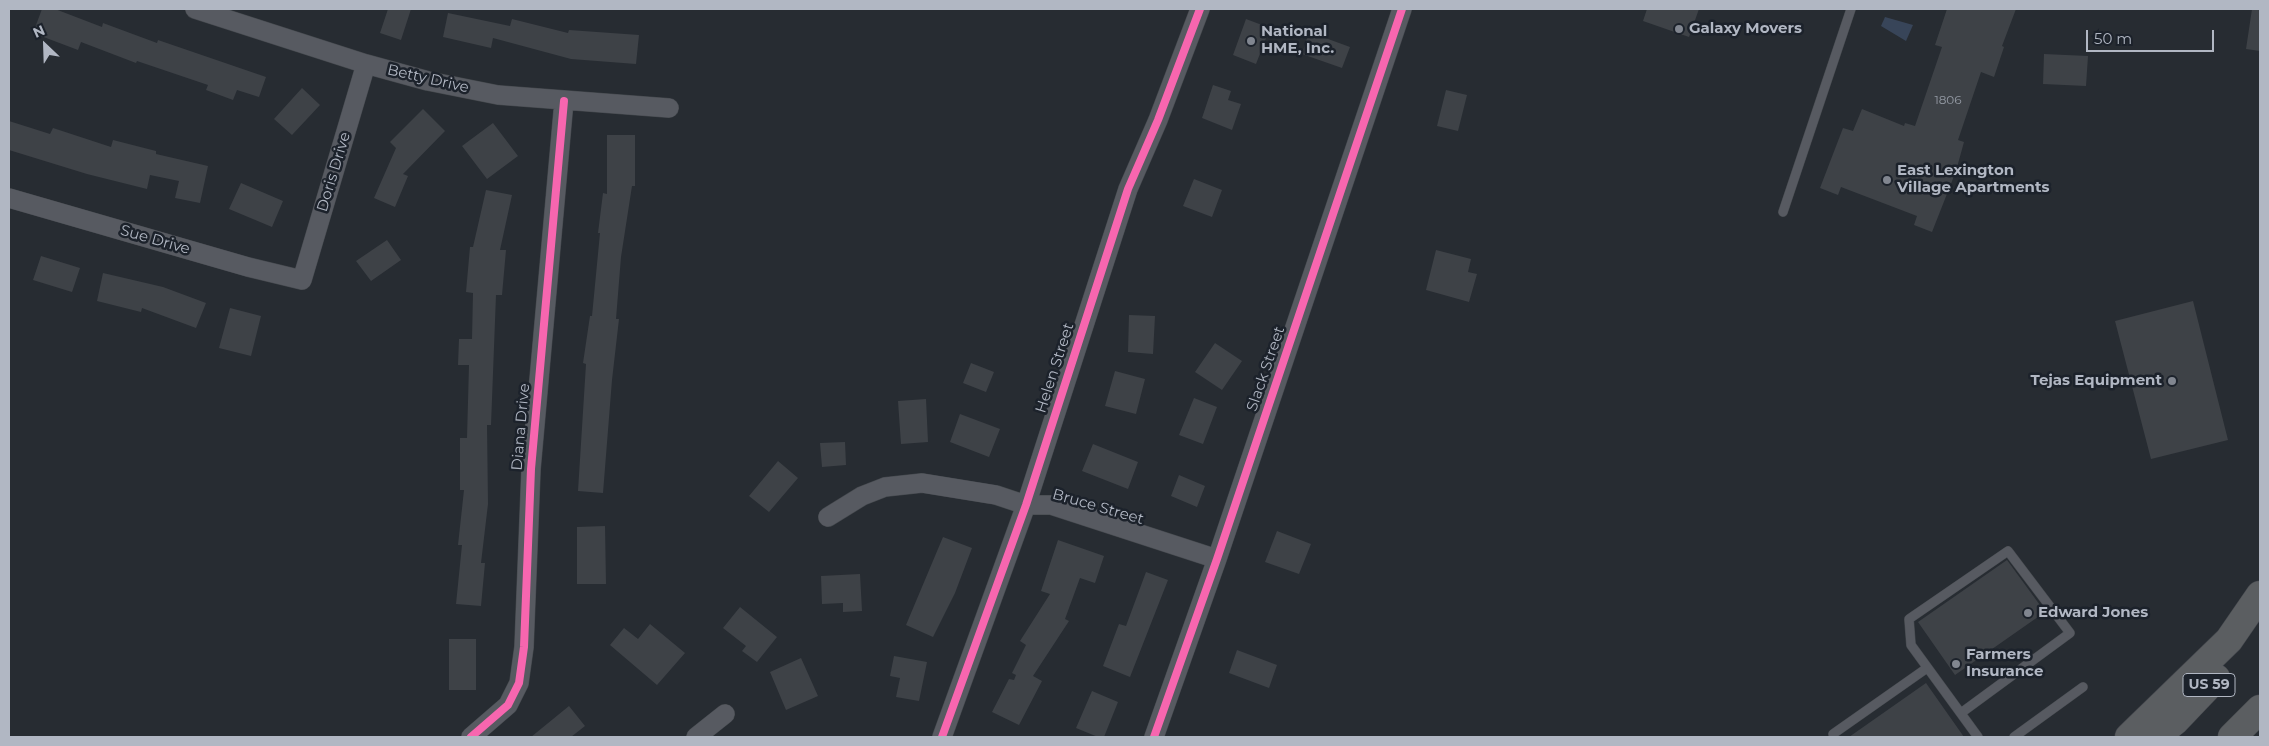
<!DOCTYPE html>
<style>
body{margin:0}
#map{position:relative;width:2269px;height:746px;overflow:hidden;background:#272c32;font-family:Montserrat,sans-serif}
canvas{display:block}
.frame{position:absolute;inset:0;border:10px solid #b1b7c3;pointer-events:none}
.north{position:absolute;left:20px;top:20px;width:50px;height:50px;-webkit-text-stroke:4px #1c222b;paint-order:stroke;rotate:336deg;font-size:14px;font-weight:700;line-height:20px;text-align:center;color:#b1b7c3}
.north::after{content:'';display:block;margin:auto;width:18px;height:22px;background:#b1b7c3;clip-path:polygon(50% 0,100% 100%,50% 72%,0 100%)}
.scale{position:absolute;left:2086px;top:30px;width:128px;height:22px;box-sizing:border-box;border:2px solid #b1b7c3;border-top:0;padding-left:6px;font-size:15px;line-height:18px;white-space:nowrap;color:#b1b7c3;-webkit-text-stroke:4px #1c222b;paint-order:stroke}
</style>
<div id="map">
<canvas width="2269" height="746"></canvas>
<div class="frame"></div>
<div class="north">N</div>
<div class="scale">50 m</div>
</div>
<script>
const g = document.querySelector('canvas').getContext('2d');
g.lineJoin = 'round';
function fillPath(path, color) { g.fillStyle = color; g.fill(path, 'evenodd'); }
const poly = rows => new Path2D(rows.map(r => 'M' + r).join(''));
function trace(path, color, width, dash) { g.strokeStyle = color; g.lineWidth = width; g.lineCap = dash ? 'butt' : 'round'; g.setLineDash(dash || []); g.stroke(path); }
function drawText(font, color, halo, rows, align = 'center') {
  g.font = font + ' Montserrat,sans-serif'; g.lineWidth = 5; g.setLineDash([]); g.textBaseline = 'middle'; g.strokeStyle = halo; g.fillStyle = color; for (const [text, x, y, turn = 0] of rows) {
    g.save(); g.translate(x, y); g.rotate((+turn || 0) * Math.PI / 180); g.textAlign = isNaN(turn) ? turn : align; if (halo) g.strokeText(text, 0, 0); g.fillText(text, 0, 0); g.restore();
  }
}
const water = poly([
 [1885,17,1913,25,1906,41,1881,26]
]);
const building = poly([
 [42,9,55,9,102,27,103,23,157,43,158,40,266,77,259,97,237,90,233,100,206,90,208,85,137,61,136,63,81,42,78,50,33,33],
 [388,9,411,9,401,40,380,33],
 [1647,9,1699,9,1689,37,1643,21],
 [1947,9,2016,9,2002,46,2004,47,1994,77,1981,72,1958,140,1964,142,1956,171,1932,232,1914,225,1917,216,1841,187,1838,195,1820,188,1843,128,1853,131,1862,109,1904,126,1905,123,1915,126,1942,47,1935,45],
 [2252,9,2260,9,2260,51,2246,49],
 [448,13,510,26,512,19,568,33,569,30,639,35,636,64,571,59,493,38,491,48,443,37],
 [1246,19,1270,28,1256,64,1233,55],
 [1309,32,1350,47,1342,68,1302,54],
 [2044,54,2088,56,2086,86,2043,84],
 [1213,85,1231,91,1228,100,1241,104,1232,130,1202,118],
 [302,88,320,105,292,135,274,119],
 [1446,90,1467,95,1458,131,1437,126],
 [423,109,445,131,403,174,408,176,395,207,374,198,396,148,390,142],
 [9,121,50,134,53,128,111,147,113,140,156,151,156,154,208,166,200,203,175,198,179,181,150,175,147,189,87,174,9,150],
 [493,123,518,156,487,179,462,146],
 [607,135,635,135,635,186,632,186,621,257,616,319,619,319,612,380,603,493,578,491,586,364,583,363,590,316,592,316,600,233,598,233,603,193,607,194],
 [1194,179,1222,190,1212,217,1183,206],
 [241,183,283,201,272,227,229,209],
 [486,190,512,195,500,250,506,250,502,295,496,295,491,425,487,425,488,504,481,563,485,563,481,606,456,604,462,545,458,545,464,490,460,490,460,438,467,438,469,365,458,365,459,339,472,339,473,293,466,292,470,247,473,247],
 [387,240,401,260,371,281,356,261],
 [1436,250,1471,259,1468,272,1477,274,1469,302,1426,290],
 [41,256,80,268,72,292,33,280],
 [103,273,163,287,206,303,196,328,142,308,141,312,97,301],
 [2193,301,2228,440,2151,459,2115,321],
 [230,308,261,316,251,356,219,348],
 [1129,315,1155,316,1153,354,1128,352],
 [1215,343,1242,361,1222,390,1195,372],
 [971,363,994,372,986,392,963,383],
 [1115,371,1145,379,1136,414,1105,406],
 [1194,398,1217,407,1203,444,1179,435],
 [926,399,928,442,901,444,898,401],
 [960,414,1000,429,989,457,950,442],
 [845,442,846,465,822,467,820,443],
 [1093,444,1138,462,1128,489,1082,471],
 [778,461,798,478,769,512,749,496],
 [1179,475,1205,486,1197,507,1171,496],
 [605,526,606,584,577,584,577,527],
 [1277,531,1311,544,1299,574,1265,562],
 [943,537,972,548,955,593,933,637,906,625],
 [1058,540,1104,556,1095,583,1080,578,1065,619,1069,621,1033,676,1042,681,1019,725,992,712,1009,679,1014,680,1016,675,1012,673,1026,645,1020,641,1050,594,1041,591],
 [2007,560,2045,612,1955,675,1918,622],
 [1146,572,1168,580,1130,677,1103,666,1119,624,1126,626],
 [860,574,862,611,843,612,843,603,822,604,821,576],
 [740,607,777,637,757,662,742,651,746,646,723,628],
 [650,624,685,653,657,685,610,645,624,628,638,639],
 [449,639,476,639,476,690,449,690],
 [1237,650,1277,665,1269,688,1229,673],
 [894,656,927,662,919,701,896,697,900,678,890,676],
 [801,658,818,696,786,710,770,672],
 [1926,683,1964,737,1849,737],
 [1092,691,1118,702,1104,737,1098,737,1076,728],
 [569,706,585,726,571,737,531,737]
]);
const lane = poly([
 [1783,212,1851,9],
 [1961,713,2070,633,2008,551,1909,619,1911,645,1978,737],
 [1833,734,1927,668],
 [2014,737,2083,687]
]);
const street = poly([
 [195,9,366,64,428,81,498,95,669,108],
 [9,198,248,267,302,280,366,64],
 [828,517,862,496,885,487,922,483,996,495,1026,505,1051,505,1217,559],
 [471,737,508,705,519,683,524,647,531,469,564,101],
 [696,737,725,714],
 [942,737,1026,505,1128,189,1158,120,1200,9],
 [1154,737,1217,559,1402,9]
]);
const highway = poly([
 [2129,737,2229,640,2260,595],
 [2155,737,2175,721,2216,678],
 [2232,737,2260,709]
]);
const cycleway = poly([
 [471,737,508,705,519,683,524,647,531,469,564,101],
 [942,737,1026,505,1128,189,1158,120,1200,9],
 [1154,737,1217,559,1402,9]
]);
const markers = [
 [1679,29,5,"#818690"],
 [1251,41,5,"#818690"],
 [1887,180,5,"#818690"],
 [2172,381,5,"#818690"],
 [2028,613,5,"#818690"],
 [1956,664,5,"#818690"]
];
const numberNames = [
 ["1806",1948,100]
];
const shields = [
 [2209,685,52]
];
const shieldNames = [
 ["US 59",2209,685]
];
const poiNames = [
 ["Galaxy Movers",1689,29],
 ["National",1261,32],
 ["HME, Inc.",1261,49],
 ["East Lexington",1897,171],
 ["Village Apartments",1897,188],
 ["Tejas Equipment",2162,381,"right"],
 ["Edward Jones",2038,613],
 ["Farmers",1966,655],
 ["Insurance",1966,672]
];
const streetNames = [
 ["Betty Drive",428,79,13],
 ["Doris Drive",334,172,-73],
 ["Sue Drive",155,240,16],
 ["Helen Street",1055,368,-72],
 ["Slack Street",1266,369,-71],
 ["Diana Drive",521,427,-85],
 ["Bruce Street",1098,507,16]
];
fillPath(water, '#384559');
fillPath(building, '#3e4247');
trace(lane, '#44484d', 10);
trace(street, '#44484d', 20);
trace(highway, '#44474d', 29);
trace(lane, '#575a61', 9);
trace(street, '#575a61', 19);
trace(highway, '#5b5e61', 28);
trace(cycleway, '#f766af', 8);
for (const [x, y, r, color] of markers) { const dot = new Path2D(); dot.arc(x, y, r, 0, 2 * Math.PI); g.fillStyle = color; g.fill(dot); trace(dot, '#1c222b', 2); }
drawText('12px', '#949aa4', null, numberNames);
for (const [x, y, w] of shields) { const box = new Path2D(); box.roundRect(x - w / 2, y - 11.5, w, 23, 4); g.fillStyle = '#1c222b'; g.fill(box); trace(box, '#b1b7c3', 1); }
drawText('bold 14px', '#b1b7c3', null, shieldNames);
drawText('bold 15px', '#b1b7c3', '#1c222b', poiNames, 'left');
drawText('15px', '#b1b7c3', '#1c222b', streetNames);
</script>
